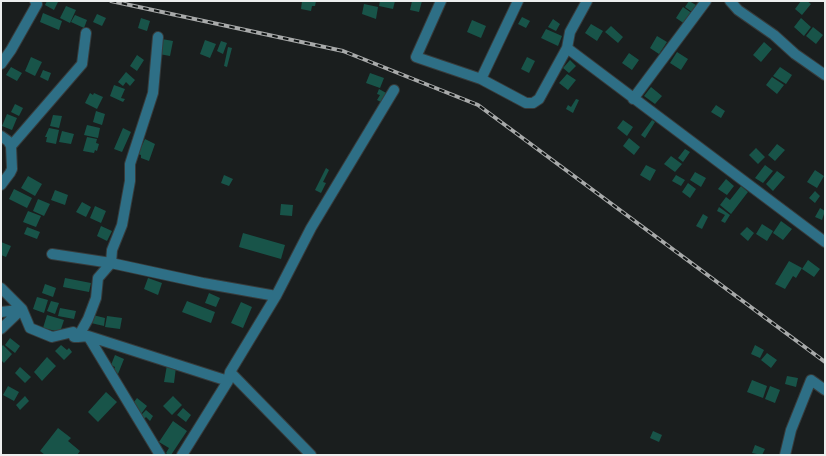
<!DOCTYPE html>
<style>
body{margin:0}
#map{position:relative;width:826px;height:456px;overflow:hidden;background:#1a1e1e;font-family:Karla,sans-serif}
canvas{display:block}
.frame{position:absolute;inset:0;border:2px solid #eceeee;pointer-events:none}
</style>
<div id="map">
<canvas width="826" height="456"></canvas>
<div class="frame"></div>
</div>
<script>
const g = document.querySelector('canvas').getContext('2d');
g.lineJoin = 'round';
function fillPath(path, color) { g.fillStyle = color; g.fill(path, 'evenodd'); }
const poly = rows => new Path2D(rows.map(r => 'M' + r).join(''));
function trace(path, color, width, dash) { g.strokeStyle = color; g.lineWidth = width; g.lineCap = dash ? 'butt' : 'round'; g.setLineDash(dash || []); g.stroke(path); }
const building = poly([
 [47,1,58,2,54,10,45,5],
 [302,1,316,1,315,6,312,6,311,11,301,9],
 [380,1,395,1,393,9,379,6],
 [412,1,422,1,419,12,410,10],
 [689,1,696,5,692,12,685,7],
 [801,1,807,1,811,4,802,15,795,9],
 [364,4,378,7,376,19,362,14],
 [66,6,76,10,70,23,60,18],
 [683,7,693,14,685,24,676,18],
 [43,13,62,21,59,30,40,22],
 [97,14,106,18,102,26,93,22],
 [75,15,87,20,84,28,71,22],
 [522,17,530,21,526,28,518,24],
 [141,18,150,21,147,31,138,28],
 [801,18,811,27,804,36,794,27],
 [553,19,560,24,556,31,548,27],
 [472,20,486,26,481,38,467,32],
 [591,24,603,31,597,41,585,33],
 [611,26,623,37,618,43,605,32],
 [813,27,823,35,816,44,806,36],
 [546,29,562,36,558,46,541,38],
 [657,36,667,42,659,54,650,48],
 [162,39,173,41,170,56,159,54],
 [205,40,216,44,210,58,200,54],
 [221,41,227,43,223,54,217,51],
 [764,42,772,49,761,62,753,55],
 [228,47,232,48,227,67,224,66],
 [677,52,688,59,681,70,670,63],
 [629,53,639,60,632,70,622,63],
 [137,55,144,60,137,71,130,66],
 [31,57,42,62,35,76,25,71],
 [527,57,535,61,529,73,521,69],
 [570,60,576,66,569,73,563,68],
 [11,67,22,73,17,81,6,75],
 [780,67,792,75,786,84,773,76],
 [43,70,51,73,48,81,40,77],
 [126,72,135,80,130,86,126,82,123,86,118,82],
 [370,73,384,78,380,88,366,83],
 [567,74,576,80,568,90,559,83],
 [772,77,784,85,777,94,766,85],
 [114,85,125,89,121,98,125,99,123,102,110,96],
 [651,87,662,96,655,104,644,96],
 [379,89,388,94,383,103,377,100,380,95,377,94],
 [90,93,93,95,94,93,103,97,97,109,85,103],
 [576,99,579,100,573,113,566,109,568,105,571,107],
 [15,104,23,108,19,116,11,112],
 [716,105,725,111,721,118,711,112],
 [96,111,105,114,102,125,93,122],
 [7,114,17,118,12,130,2,126],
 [53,115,62,116,59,128,50,126],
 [623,120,633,127,627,136,617,128],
 [652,120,655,122,645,138,641,135],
 [87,125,100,128,98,138,84,135],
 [49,128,59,130,56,144,46,142,47,137,45,137],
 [123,128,131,132,122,152,114,149],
 [62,131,74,134,71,144,59,142],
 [87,137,97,139,96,143,99,144,97,151,95,150,94,153,83,151],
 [629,138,640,147,634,155,623,146],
 [145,139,155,144,149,161,141,158,141,155,138,154],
 [777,144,785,150,775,161,768,155],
 [756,148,765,157,758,164,749,155],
 [685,149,690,152,683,162,678,158],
 [671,156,682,164,675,172,664,164],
 [646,165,656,170,650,181,640,175],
 [765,165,773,171,763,183,755,178],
 [326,168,329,170,323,182,326,183,321,193,315,190],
 [815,170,824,176,817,188,807,182],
 [777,171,785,177,773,191,766,184],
 [695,172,706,178,701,187,690,180],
 [224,175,233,179,229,186,221,183],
 [676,175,685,180,681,186,672,181],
 [28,176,42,184,35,196,21,188],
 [726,179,734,186,727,195,718,189],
 [688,183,696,189,690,198,682,192],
 [741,186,748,192,731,214,720,205,726,197,730,200],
 [14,189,32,198,27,208,9,199],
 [55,190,68,195,65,205,51,200],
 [815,191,820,196,815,203,809,198],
 [38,199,50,204,44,216,33,211],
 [82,202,91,207,86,217,76,212],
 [281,204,293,205,292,216,280,215],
 [95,206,106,211,101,223,90,218],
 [719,207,730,215,725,223,721,221,725,215,717,211],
 [820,208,825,211,822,220,815,217],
 [28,211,41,216,36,227,23,222],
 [703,214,708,217,702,229,696,226],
 [781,221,792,229,783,240,773,233],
 [762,224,773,231,767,241,756,234],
 [101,226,112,231,107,241,97,236],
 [27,227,40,232,37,239,24,234],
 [747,227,754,233,748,241,740,234],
 [243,233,285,245,281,259,239,247],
 [1,242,11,246,6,257,1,255],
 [808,260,820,269,814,277,802,269],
 [789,261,802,268,796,278,793,276,785,289,775,284],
 [65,278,91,283,89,292,63,287],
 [148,278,162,283,158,295,144,289],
 [45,284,56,288,53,297,42,293],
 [209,293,220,298,216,307,205,303],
 [37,297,48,300,44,313,33,309],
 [51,301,59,303,55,314,47,311],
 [187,301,215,312,211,323,182,312],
 [241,302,252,307,243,328,231,323],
 [60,308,76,311,74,319,58,316],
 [47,315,64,320,60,332,43,328],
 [93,315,105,318,104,326,91,323],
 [107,316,122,318,120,329,105,327],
 [10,338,20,346,15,353,5,345],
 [3,345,12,354,4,363,1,360,1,347],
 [61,345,67,350,69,348,72,352,64,360,55,351],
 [755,345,764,350,760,358,751,354],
 [767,353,777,360,771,368,761,360],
 [115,355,124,359,118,374,113,372,115,367,111,365],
 [47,357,56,366,42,381,34,372],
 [167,365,176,367,174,383,164,382],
 [20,367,31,377,25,383,15,373],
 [787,376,798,378,796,387,785,384],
 [752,380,767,386,763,398,747,392],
 [8,386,19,392,14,401,3,395],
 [770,386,780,390,775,403,765,399],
 [106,392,117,402,98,422,88,412],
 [25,396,29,401,20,410,16,405],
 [173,396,182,405,172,415,163,406],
 [137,398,147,406,141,414,131,406],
 [183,408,191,415,186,422,177,415],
 [146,410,153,416,150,421,146,417,144,419,140,416],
 [173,421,187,431,171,455,168,455,166,453,169,448,159,442],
 [58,428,71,438,68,441,80,451,77,455,45,455,40,451],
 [653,431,662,435,659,442,650,438],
 [755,445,765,449,762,455,752,453]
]);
const minor = poly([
 [441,1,416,57,481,79,526,103,533,103,539,99,567,48,570,32,587,1],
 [730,1,738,10,774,35,795,54,825,75],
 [567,48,825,242],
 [1,64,11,50,37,4,35,1],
 [481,79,518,1],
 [633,99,706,1],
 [1,136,8,141,11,146,12,169,10,173,1,185],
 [11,146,82,64,86,33],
 [52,254,111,263,203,283,276,296],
 [1,288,22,309,30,328,52,337,73,332,78,337,88,336,228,381,230,372,311,455],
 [1,312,19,310],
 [1,329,22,309],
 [88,336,160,455],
 [74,337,78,337,88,319,96,298,98,278,111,263,112,250,122,225,130,181,130,164,153,93,158,37],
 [230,372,276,296,311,228,394,90],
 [182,455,228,381],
 [785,455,791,430,811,380,825,390]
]);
const rail = poly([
 [111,1,343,51,478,105,825,362]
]);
fillPath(building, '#185449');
trace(minor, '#373b3b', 12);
trace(minor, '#2e6f86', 10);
trace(rail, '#a8aaaa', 4);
trace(rail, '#111515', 2, [5.5]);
</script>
